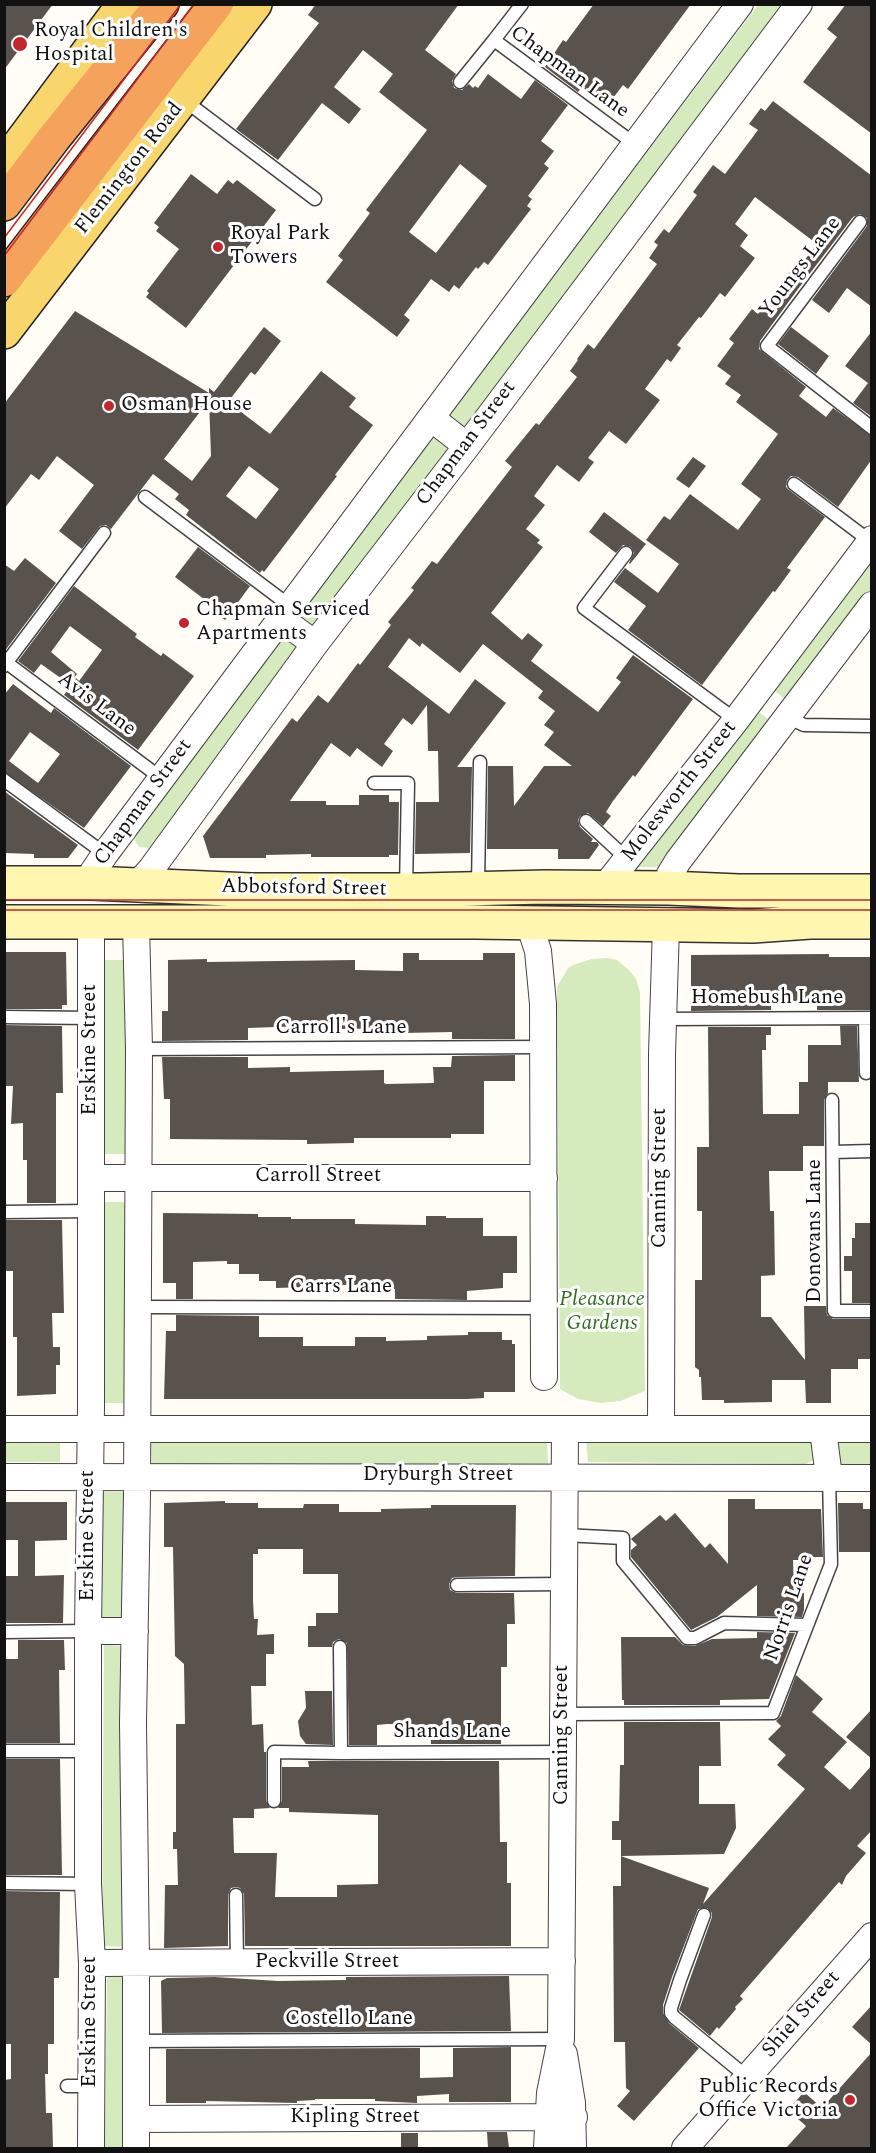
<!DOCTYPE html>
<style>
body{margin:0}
#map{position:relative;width:876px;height:2153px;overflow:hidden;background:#fffdf5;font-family:Spectral,serif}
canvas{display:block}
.frame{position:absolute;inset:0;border:6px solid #111;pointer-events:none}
</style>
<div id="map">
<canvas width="876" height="2153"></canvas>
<div class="frame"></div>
</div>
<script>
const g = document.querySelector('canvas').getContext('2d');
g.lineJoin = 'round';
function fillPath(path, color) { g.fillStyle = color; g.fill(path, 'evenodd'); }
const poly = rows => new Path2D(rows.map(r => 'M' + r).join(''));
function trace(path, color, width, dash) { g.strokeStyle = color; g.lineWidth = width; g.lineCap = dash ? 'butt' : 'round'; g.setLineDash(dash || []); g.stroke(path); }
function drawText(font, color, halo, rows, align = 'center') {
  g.font = font + ' Spectral,serif'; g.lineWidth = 6; g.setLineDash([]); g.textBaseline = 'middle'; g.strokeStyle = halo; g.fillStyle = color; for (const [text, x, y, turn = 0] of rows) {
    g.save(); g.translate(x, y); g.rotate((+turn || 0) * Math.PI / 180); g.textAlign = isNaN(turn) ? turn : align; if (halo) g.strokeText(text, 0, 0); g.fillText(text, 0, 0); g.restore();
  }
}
const green = poly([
 [758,5,785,5,152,848,139,847,134,839,134,834],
 [871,553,871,591,788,701,769,687],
 [756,710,771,721,659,867,632,867],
 [608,958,617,960,629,970,636,979,640,993,645,1391,620,1401,601,1403,578,1399,560,1389,557,987,568,968,573,965,592,959],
 [103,960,125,960,126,1154,104,1154],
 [103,1202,125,1202,127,1403,105,1403],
 [841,1436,871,1436,871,1466,841,1466,831,1456,831,1445],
 [151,1437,547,1439,548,1465,152,1465],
 [5,1439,60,1439,60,1462,5,1462],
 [586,1440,812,1441,814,1460,805,1464,588,1462],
 [103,1492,127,1492,126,1618,102,1619],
 [104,1645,127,1646,125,1947,102,1946],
 [107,1973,127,1973,126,2148,105,2148]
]);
const building = poly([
 [4,4,53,4,4,70],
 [316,4,459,4,425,50,456,74,452,81,454,88,462,90,469,84,473,88,475,86,478,88,488,74,521,99,535,80,568,105,541,141,554,151,544,164,549,168,528,196,532,199,527,206,531,209,488,265,484,262,478,269,476,267,459,289,454,285,449,292,431,279,404,315,410,320,397,337,326,282,343,260,338,256,370,213,366,210,427,130,379,92,393,74,363,50,334,87,361,109,349,124,322,103,278,160,236,129,319,23,308,15],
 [460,164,487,186,436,253,409,232],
 [594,4,691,4,628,89,623,85,607,106,582,87,578,92,545,67,563,40,566,42],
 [846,4,872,4,872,134,803,82,837,37,827,29],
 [773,101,872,176,872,307,847,288,829,313,812,300,867,226,867,218,860,214,853,217,798,289,760,341,759,349,806,387,799,396,826,417,833,408,872,436,872,459,838,507,798,477,791,476,787,480,786,487,789,490,825,517,787,568,791,570,775,592,773,591,702,685,628,630,646,606,614,582,625,568,658,593,679,564,646,540,664,516,670,520,690,494,738,530,761,499,741,484,778,434,736,402,741,395,725,384,731,376,717,366,734,343,729,339,752,309,758,314,793,267,797,270,817,244,755,197,735,224,748,235,740,246,755,258,725,297,720,293,701,318,699,317,677,345,681,348,671,362,667,359,645,389,660,400,626,444,609,431,588,458,594,462,579,482,557,465,534,496,545,505,526,529,540,540,537,543,543,547,491,613,522,640,528,633,543,645,531,661,598,712,621,682,616,678,633,655,693,699,635,777,633,775,613,801,606,812,611,816,603,826,588,813,580,816,578,820,580,827,593,839,591,842,597,842,599,845,589,859,558,859,558,849,487,849,488,766,513,766,514,806,544,766,572,766,544,745,554,732,544,725,555,711,538,698,543,691,483,644,460,673,422,643,420,647,409,638,388,667,449,714,475,679,506,703,457,767,472,767,470,853,415,854,416,802,439,802,438,751,428,751,427,705,412,725,403,718,384,744,393,751,382,767,357,748,350,757,331,743,290,801,326,801,326,805,359,805,359,795,389,795,389,802,399,802,398,855,389,855,389,857,311,857,311,854,266,855,266,858,210,858,203,836,292,718,297,722,318,695,328,703,358,663,360,665,391,625,388,622,414,590,411,588,432,561,437,564,512,467,505,461,536,423,539,425,577,377,570,371,578,360,577,359,588,344,594,349,657,264,649,258,658,245,654,242,664,229,669,233,697,195,693,192,713,165,725,174,758,130,749,124,761,108,765,111],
 [191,174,217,194,228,180,233,184,237,180,276,210,186,328,146,297,149,293,147,291,179,249,156,231,159,227,154,223],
 [75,311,209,393,209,388,214,392,264,327,281,341,255,375,251,372,228,402,270,434,321,371,356,398,349,407,373,425,335,475,337,476,264,572,262,570,260,573,186,515,189,510,175,499,179,494,153,474,111,529,106,525,100,526,82,549,59,531,94,485,57,456,39,480,31,474,4,509,4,404],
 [209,400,211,456,192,481,164,459],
 [249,466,279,489,256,519,226,496],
 [791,327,829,356,816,374,778,344],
 [872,331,872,417,853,403,868,383,845,366],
 [693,457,706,466,689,488,676,479],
 [604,512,646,544,630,564,629,563,634,553,631,547,623,545,616,553,589,532],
 [198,547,250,586,225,620,207,606,209,603,175,577],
 [25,558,56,583,4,652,4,564,14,571],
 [74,586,137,634,135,637,161,656,163,653,194,676,138,750,64,695,76,678,79,681,102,650,70,626,51,652,77,674,69,684,41,664,34,673,18,661],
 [13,684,51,713,54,708,131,766,84,828,4,772,4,695],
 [30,732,60,754,38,783,9,761],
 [4,791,78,845,68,858,34,858,34,854,4,853],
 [4,952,66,952,67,1005,62,1005,62,1009,4,1009],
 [403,953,419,953,419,960,483,960,483,953,515,953,515,1039,452,1039,452,1032,404,1033,404,1028,339,1029,339,1026,305,1026,248,1028,248,1040,162,1041,162,1011,168,1011,168,960,207,959,207,962,355,960,355,970,403,971],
 [829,954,829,957,872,957,872,1010,817,1010,817,1002,793,1001,771,1002,771,1010,691,1011,691,955],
 [4,1025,62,1026,63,1093,56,1093,56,1203,27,1203,27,1160,23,1160,23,1123,11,1124,13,1086,4,1086],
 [840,1026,857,1026,859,1082,828,1082,828,1093,824,1100,824,1146,803,1146,803,1171,769,1171,770,1211,774,1211,775,1275,761,1276,761,1317,771,1317,805,1360,804,1306,826,1306,827,1315,833,1319,870,1319,871,1359,858,1359,858,1369,831,1369,831,1403,806,1403,805,1380,772,1380,772,1402,724,1403,724,1400,702,1400,701,1377,699,1377,699,1370,695,1367,695,1280,702,1280,702,1211,697,1211,697,1147,709,1147,708,1027,771,1027,771,1035,766,1035,766,1050,762,1050,763,1114,799,1114,799,1082,808,1082,808,1045,841,1045],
 [515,1055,515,1081,484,1081,484,1134,451,1134,451,1138,354,1138,354,1143,307,1144,307,1140,170,1139,170,1099,164,1099,162,1057,248,1057,248,1068,290,1067,290,1072,384,1070,384,1083,386,1084,434,1083,433,1067,451,1067,452,1056],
 [163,1213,258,1214,258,1217,291,1217,291,1219,355,1219,355,1224,426,1225,426,1216,446,1216,446,1218,483,1218,483,1236,517,1236,517,1273,503,1273,503,1288,467,1291,467,1300,395,1299,395,1289,357,1289,357,1285,307,1285,307,1287,276,1288,276,1281,259,1281,259,1274,239,1274,239,1264,227,1264,227,1261,193,1262,193,1299,176,1299,176,1283,163,1283],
 [4,1220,62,1220,64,1313,52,1313,53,1347,60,1347,60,1365,56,1365,56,1394,17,1396,17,1337,13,1337,13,1271,4,1271],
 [855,1223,872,1223,872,1303,852,1303,852,1271,844,1271,844,1256,852,1256,852,1238,855,1238],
 [176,1315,259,1316,259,1337,303,1337,303,1346,355,1346,355,1337,386,1337,386,1341,427,1340,427,1336,468,1335,468,1332,502,1332,502,1340,512,1340,512,1344,515,1344,515,1392,484,1392,484,1398,467,1399,164,1399,166,1331,176,1331],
 [728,1499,755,1499,755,1509,821,1509,823,1557,812,1557,812,1560,793,1560,794,1592,804,1593,804,1610,802,1617,757,1616,757,1585,717,1617,691,1630,631,1557,631,1550,637,1545,631,1539,660,1515,666,1521,675,1513,705,1548,710,1543,728,1564],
 [225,1501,225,1503,258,1503,258,1508,303,1508,304,1504,339,1504,339,1512,381,1512,381,1509,431,1508,431,1505,516,1505,515,1576,457,1577,452,1578,449,1584,450,1590,457,1593,514,1593,515,1624,507,1624,507,1667,501,1667,501,1744,431,1744,430,1725,387,1724,377,1725,377,1745,349,1745,347,1643,339,1639,333,1642,332,1647,308,1647,308,1626,316,1626,316,1613,338,1613,338,1574,303,1574,303,1549,258,1549,258,1554,253,1554,253,1600,254,1619,258,1619,257,1635,274,1634,274,1654,266,1654,266,1686,251,1686,252,1725,263,1724,264,1752,266,1752,266,1801,270,1808,254,1809,254,1818,233,1818,234,1853,277,1853,275,1897,337,1897,337,1885,378,1884,378,1815,289,1812,289,1808,278,1808,282,1801,282,1767,309,1767,308,1761,499,1761,500,1842,507,1842,507,1883,511,1883,511,1946,245,1946,244,1894,240,1888,236,1887,231,1888,228,1895,228,1946,164,1948,165,1885,178,1885,177,1849,173,1849,173,1832,176,1832,176,1724,185,1724,184,1664,175,1656,173,1547,164,1547,164,1503],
 [4,1502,67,1502,67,1540,35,1541,35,1576,64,1575,63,1623,4,1623,4,1576,18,1576,18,1540,4,1540],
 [838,1503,863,1503,863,1509,872,1509,872,1552,839,1552],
 [757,1632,795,1633,769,1699,720,1700,720,1705,624,1705,624,1700,622,1700,621,1637,675,1637,683,1645,695,1646,712,1639,757,1638],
 [18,1640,64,1640,65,1670,59,1670,60,1743,4,1743,4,1659,18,1659],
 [796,1675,823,1699,812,1712,847,1742,824,1767,850,1790,872,1765,872,1830,857,1846,866,1853,846,1876,842,1885,839,1882,740,1996,743,1999,735,2007,736,2009,719,2029,717,2027,710,2036,679,2010,712,1917,712,1913,707,1908,698,1909,672,1977,663,2005,663,2013,669,2023,699,2048,634,2121,617,2106,630,2091,626,2088,625,2042,614,2042,613,1886,621,1886,621,1856,709,1888,703,1904,805,1789,777,1765,786,1755,768,1739,781,1726,776,1721,781,1716],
 [305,1691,332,1691,333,1745,306,1744,300,1736,298,1721,306,1708],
 [872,1709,872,1759,846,1737],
 [624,1722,720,1722,721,1766,699,1766,699,1804,735,1804,736,1828,724,1854,621,1856,621,1840,612,1840,612,1821,619,1821,620,1765,624,1765],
 [4,1759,60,1759,62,1875,4,1875],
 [4,1891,60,1892,59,1978,54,1978,54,2044,48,2044,48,2074,45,2074,46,2113,52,2113,53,2148,4,2148,4,2080,11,2079,11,2044,4,2044],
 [509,1976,511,2031,162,2033,161,1981,167,1978,215,1977,278,1981,346,1980,346,1977],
 [872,2005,872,2045,852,2027],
 [511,2047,511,2102,449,2102,449,2094,417,2096,417,2103,375,2101,375,2099,315,2099,315,2100,297,2101,297,2103,206,2101,206,2103,166,2103,166,2049,420,2048,420,2078,453,2077,453,2048],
 [872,2052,872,2148,786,2148,806,2126,788,2110,804,2092,822,2108],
 [487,2132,507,2132,509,2148,488,2148],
 [401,2133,418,2133,418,2148,401,2148]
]);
const lane = poly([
 [494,40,522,4],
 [460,82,494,40,636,145],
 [184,100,315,199],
 [860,222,767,346,872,428],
 [794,484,870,541],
 [145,497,290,606],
 [626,553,584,608,736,720],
 [7,663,161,778],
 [4,666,104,533],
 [787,717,804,725,872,726],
 [4,780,105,854],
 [374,783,408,783,406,889],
 [586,821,627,859],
 [478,886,480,762],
 [4,1017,91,1018],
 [663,1019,872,1018],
 [865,1019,866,1073],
 [139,1049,543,1047],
 [832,1100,834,1311,872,1311],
 [833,1152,872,1151],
 [4,1212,91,1211],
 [137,1307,544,1308],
 [564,1535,623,1538,623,1561,687,1638,695,1638,724,1623,807,1625],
 [457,1585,564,1584],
 [4,1632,88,1631],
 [340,1647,341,1753,563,1752],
 [563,1714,773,1713,831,1564,829,1477],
 [4,1751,88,1751],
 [274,1801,274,1752,341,1753],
 [4,1883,88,1884],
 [236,1895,237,1963],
 [704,1915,680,1980,671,2008,671,2013,674,2017,747,2077],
 [136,2041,561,2039],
 [67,2086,91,2086]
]);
const street = poly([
 [431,418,467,446],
 [281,619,315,644],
 [91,883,93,872,105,854,740,4],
 [137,885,152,868,315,644,467,446,799,4],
 [604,888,736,720,872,539],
 [668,888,670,874,678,861,872,605],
 [529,923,538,951,543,1004,544,1377],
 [91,1178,544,1178],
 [4,1429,872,1429],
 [661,1429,662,1054,666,926],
 [823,1430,829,1477],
 [4,1477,872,1478],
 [88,1631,135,1631],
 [92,1963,562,1961],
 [564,2054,572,2103,573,2148],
 [136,2119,574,2117],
 [91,2148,92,1963,88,1884,88,1631,91,1407,91,923],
 [136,2148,136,1962,133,1723,137,1494,139,1049,136,923],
 [547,2148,550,2093,561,2039,565,1430],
 [685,2148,872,1936]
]);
const secondary = poly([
 [4,883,91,883,251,890,421,890,545,887,668,888,739,891,872,891],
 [4,922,475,922,753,926,810,922,872,922]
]);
const primary = poly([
 [4,165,124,4],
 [4,332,255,4]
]);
const highway = poly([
 [4,204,54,138,162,4],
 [4,280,216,4]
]);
const tram = poly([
 [4,238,181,4],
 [4,256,194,4],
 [4,900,872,900],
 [4,910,872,910]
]);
const markers = [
 [20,44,8,"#c4262e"],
 [218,247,6,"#c4262e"],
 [109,406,6,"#c4262e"],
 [184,623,6,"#c4262e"],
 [850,2100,6,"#c4262e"]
];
const poiNames = [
 ["Royal Children's",34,32],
 ["Hospital",34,56],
 ["Royal Park",230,235],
 ["Towers",230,259],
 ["Osman House",121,406],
 ["Chapman Serviced",196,611],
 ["Apartments",196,635],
 ["Public Records",838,2088,"right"],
 ["Office Victoria",838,2112,"right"]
];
const streetNames = [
 ["Chapman Lane",569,73,36],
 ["Flemington Road",130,169,-52],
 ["Youngs Lane",801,268,-53],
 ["Chapman Street",467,444,-53],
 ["Avis Lane",96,705,37],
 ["Molesworth Street",680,792,-52],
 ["Chapman Street",144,803,-54],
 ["Abbotsford Street",304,889,1],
 ["Homebush Lane",767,999],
 ["Carroll's Lane",341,1029],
 ["Erskine Street",91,1050,-90],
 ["Carroll Street",318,1177],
 ["Canning Street",661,1178,-90],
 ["Donovans Lane",816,1231,-90],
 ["Carrs Lane",341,1288],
 ["Dryburgh Street",438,1476],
 ["Erskine Street",89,1536,-90],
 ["Norris Lane",790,1608,-71],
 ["Shands Lane",452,1733],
 ["Canning Street",563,1735,-90],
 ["Peckville Street",327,1963],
 ["Shiel Street",802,2015,-49],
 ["Costello Lane",349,2020],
 ["Erskine Street",91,2022,-90],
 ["Kipling Street",355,2118]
];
const parkNames = [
 ["Pleasance",602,1301],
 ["Gardens",602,1325]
];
fillPath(green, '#d5ebbd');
fillPath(building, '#5a524d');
trace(lane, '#444', 15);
trace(street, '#444', 28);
trace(secondary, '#333', 36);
trace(primary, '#222', 36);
trace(highway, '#222', 36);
trace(lane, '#fff', 12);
trace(street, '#fff', 26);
trace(secondary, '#fff6b0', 33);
trace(primary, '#f9d66b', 33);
trace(highway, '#f5a25d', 33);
trace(tram, '#c4262e', 1.5);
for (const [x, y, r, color] of markers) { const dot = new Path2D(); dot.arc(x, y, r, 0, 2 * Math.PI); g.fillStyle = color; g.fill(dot); trace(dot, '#fff', 2); }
drawText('21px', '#111', '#fff', poiNames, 'left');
drawText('21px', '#111', '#fff', streetNames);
drawText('italic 21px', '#2f6b1f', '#fff', parkNames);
</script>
